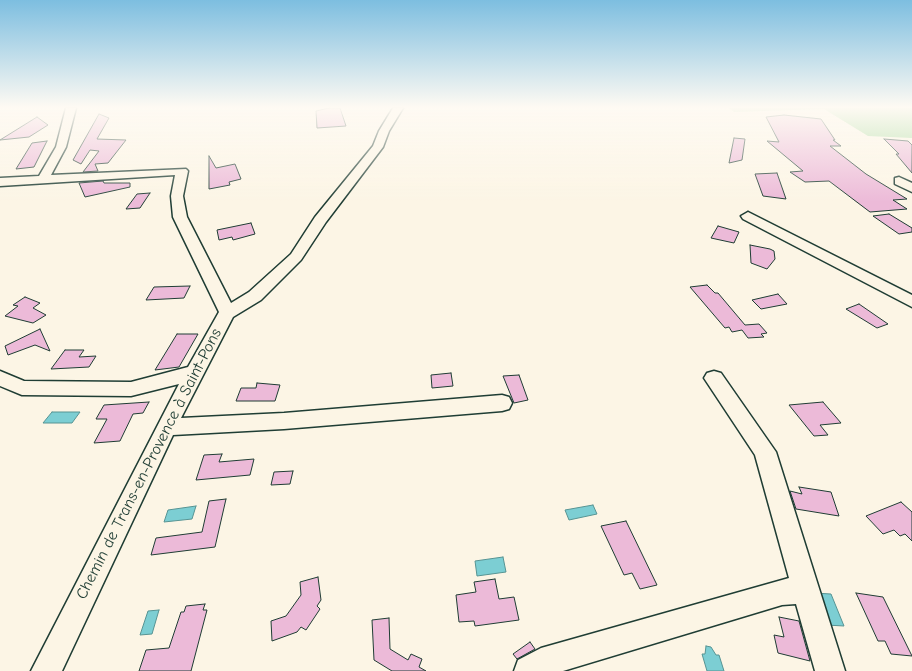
<!DOCTYPE html>
<meta charset="utf-8">
<style>
body{margin:0}
canvas{display:block;background:#fcf5e5}
</style>
<canvas width="912" height="671"></canvas>
<script>
const g = document.querySelector('canvas').getContext('2d');
g.lineJoin = 'round';
function fillPath(path, color) { g.fillStyle = color; g.fill(path, 'evenodd'); }
const poly = rows => new Path2D(rows.map(r => 'M' + r).join(''));
function trace(path, color, width, dash) { g.strokeStyle = color; g.lineWidth = width; g.lineCap = dash ? 'butt' : 'round'; g.setLineDash(dash || []); g.stroke(path); }
function drawText(font, color, halo, rows, align = 'center') {
  g.font = font + ' "Comic Neue",sans-serif'; g.lineWidth = 4; g.setLineDash([]); g.textBaseline = 'middle'; g.strokeStyle = halo; g.fillStyle = color; for (const [text, x, y, turn = 0] of rows) {
    g.save(); g.translate(x, y); g.rotate((+turn || 0) * Math.PI / 180); g.textAlign = isNaN(turn) ? turn : align; if (halo) g.strokeText(text, 0, 0); g.fillText(text, 0, 0); g.restore();
  }
}
const green = poly([
 [729,108,912,108,912,138,868,136,824,109,734,112]
]);
const water = poly([
 [52,412,80,412,72,423,43,423,52,412],
 [593,505,597,514,569,520,565,510,593,505],
 [196,506,192,519,164,522,168,510,196,506],
 [503,557,506,572,477,576,475,561,503,557],
 [814,593,831,594,844,626,826,625,814,593],
 [159,610,152,634,140,635,148,611,159,610],
 [706,646,711,647,716,655,719,655,724,671,707,671,702,654,705,654,706,646]
]);
const building = poly([
 [329,108,340,108,346,126,317,128,316,111,329,108],
 [99,114,109,118,97,139,126,140,108,163,95,164,98,171,83,172,99,151,90,150,81,164,73,160,99,114],
 [784,115,821,119,835,140,833,140,841,146,830,146,866,174,907,199,893,200,907,209,870,212,829,181,805,182,790,172,803,171,767,141,779,142,766,117,784,115],
 [37,117,48,125,29,137,0,140,37,117],
 [734,138,745,139,742,160,729,163,734,138],
 [884,139,908,141,912,145,912,173,896,154,899,154,884,139],
 [47,141,34,167,16,169,32,143,47,141],
 [209,156,216,168,235,164,241,179,229,182,230,185,209,189,209,156],
 [777,173,786,199,763,196,755,174,777,173],
 [103,181,104,183,130,183,130,187,85,197,79,183,103,181],
 [150,193,140,208,126,209,137,194,150,193],
 [889,214,912,228,912,232,899,234,873,216,889,214],
 [251,223,255,234,233,240,232,237,219,240,217,230,251,223],
 [718,226,739,232,734,243,711,238,718,226],
 [750,245,770,249,774,251,775,259,767,269,751,263,750,245],
 [707,285,715,293,718,293,745,325,759,324,767,333,761,334,764,337,748,338,742,330,732,332,729,327,725,328,690,287,707,285],
 [190,286,184,298,146,300,154,287,190,286],
 [778,294,787,304,761,309,752,300,778,294],
 [25,297,40,303,33,308,46,315,33,323,5,316,18,306,13,305,25,297],
 [859,304,888,324,877,328,846,309,859,304],
 [40,329,50,351,35,345,8,355,5,346,40,329],
 [177,334,198,334,179,367,155,370,177,334],
 [65,350,84,350,79,357,96,356,89,367,51,369,65,350],
 [451,373,453,386,432,388,431,375,451,373],
 [519,375,528,400,514,403,503,376,519,375],
 [257,383,280,385,275,401,236,401,241,388,256,388,257,383],
 [149,402,143,413,133,414,120,441,94,443,107,419,96,419,104,405,149,402],
 [823,402,841,423,820,425,828,435,814,436,789,405,823,402],
 [222,454,219,462,254,459,250,475,196,480,204,455,222,454],
 [293,471,290,484,271,485,274,472,293,471],
 [799,487,831,492,839,516,796,509,790,491,802,494,799,487],
 [226,499,215,547,151,555,156,538,202,532,209,501,226,499],
 [901,502,912,512,912,541,905,534,900,536,894,530,883,534,866,516,901,502],
 [626,521,657,585,640,589,632,573,624,575,601,526,626,521],
 [318,577,321,600,317,606,320,609,306,630,301,627,297,632,272,641,271,621,286,616,301,595,300,582,318,577],
 [495,579,499,599,514,597,519,620,475,626,474,621,459,622,456,595,476,592,474,582,495,579],
 [856,593,883,597,912,656,891,654,885,641,878,641,856,593],
 [205,604,203,610,207,610,191,671,139,671,146,650,169,648,181,612,184,612,186,606,205,604],
 [779,617,799,621,810,661,778,653,774,635,784,637,779,617],
 [389,618,390,649,408,660,411,654,422,659,419,667,426,671,392,671,374,660,372,620,389,618],
 [530,642,535,649,517,659,513,654,530,642]
]);
const minor = poly([
 [66,108,76,108,66,147,51,175,186,169,188,171,183,196,187,217,231,303,249,292,291,254,315,217,373,146,379,131,393,108,403,108,389,131,383,147,326,222,301,260,261,300,233,317,181,418,284,413,502,395,509,397,512,403,509,409,502,411,284,429,173,435,62,671,31,671,179,384,131,396,22,395,0,386,0,371,24,381,131,382,188,367,219,312,173,217,171,196,175,175,0,186,0,178,39,176,56,147,66,108],
 [899,177,912,183,912,192,895,184,895,178,899,177],
 [748,212,912,295,912,307,743,219,741,216,748,212],
 [714,371,721,373,776,452,845,671,815,671,796,604,782,605,563,671,514,671,518,660,541,648,789,578,755,455,704,378,707,373,714,371]
]);
const streetNames = [
 ["Chemin de Trans-en-Provence à Saint-Pons",149,464,-63]
];
fillPath(green, '#a5da9d');
fillPath(water, '#7cced3');
trace(water, '#579493', 1);
fillPath(building, '#ecbad8');
trace(building, '#1f3d34', 1);
trace(minor, '#1f3d34', 3);
fillPath(minor, '#fcf5e5');
const sky = g.createLinearGradient(0, 0, 0, 202);
sky.addColorStop(0, '#7dbee0');
sky.addColorStop(0.53, '#fefaf3');
sky.addColorStop(1, '#fefaf300');
g.fillStyle = sky;
g.fillRect(0, 0, 912, 202);
drawText('16px', '#1f3d34', '#fcf5e5', streetNames);
</script>
